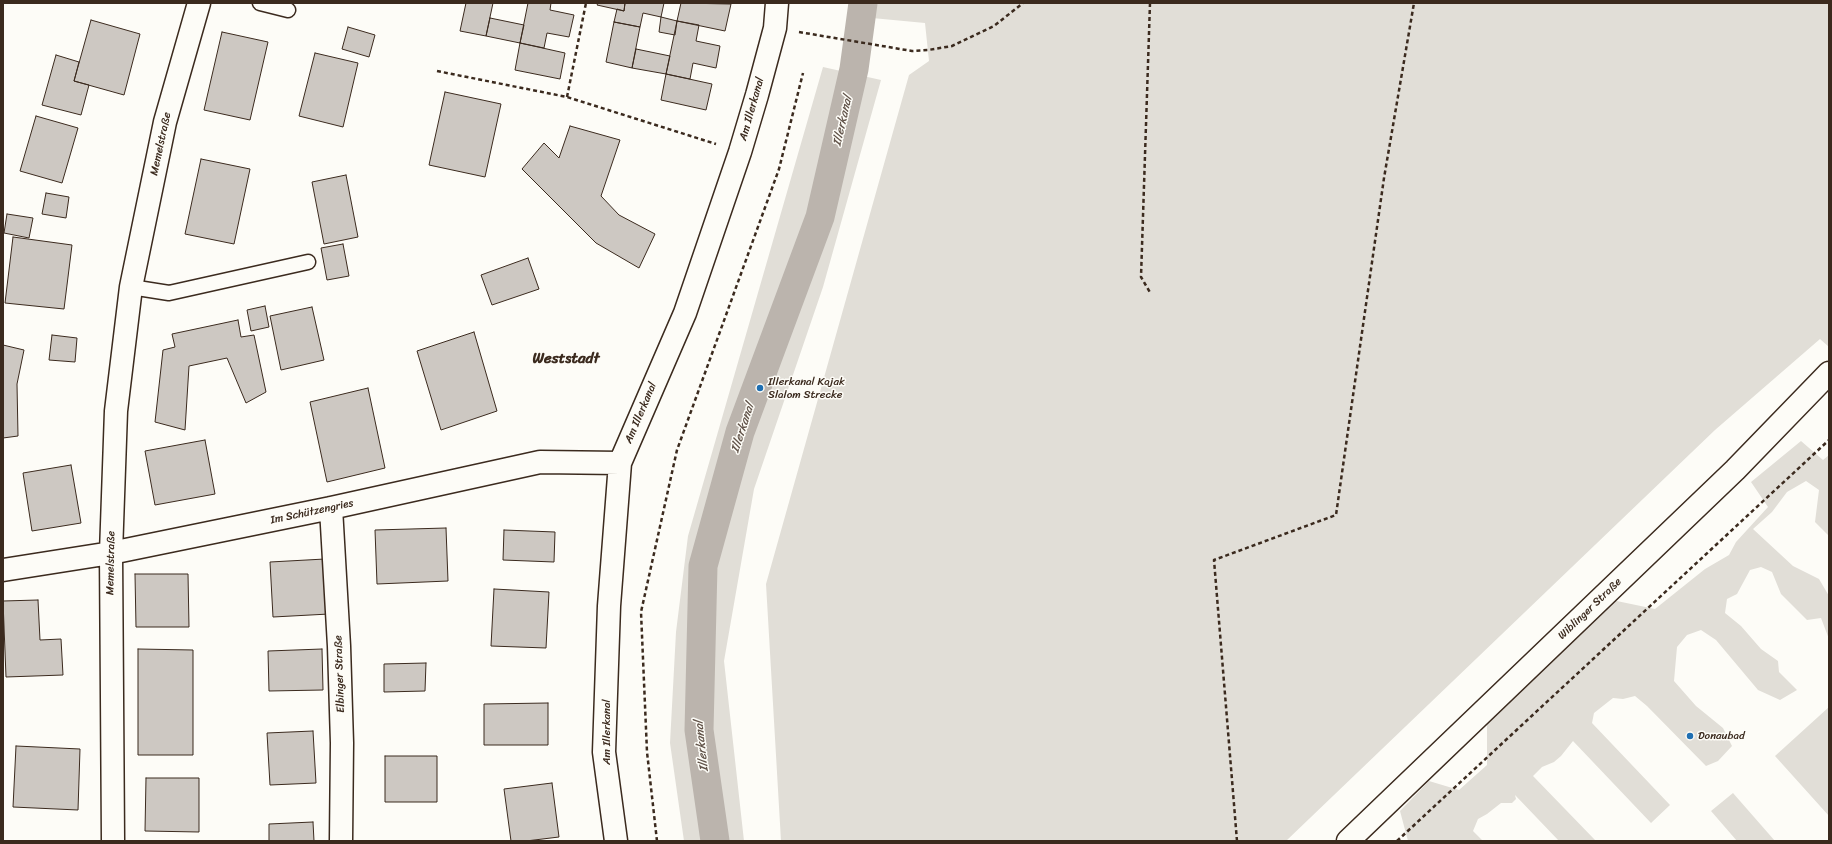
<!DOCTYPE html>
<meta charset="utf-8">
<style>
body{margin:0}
#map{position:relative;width:1832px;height:844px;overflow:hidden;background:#fdfcf7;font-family:Sriracha,sans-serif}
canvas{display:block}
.frame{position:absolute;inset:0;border:4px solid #3b2a1e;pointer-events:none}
</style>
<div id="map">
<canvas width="1832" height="844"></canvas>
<div class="frame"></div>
</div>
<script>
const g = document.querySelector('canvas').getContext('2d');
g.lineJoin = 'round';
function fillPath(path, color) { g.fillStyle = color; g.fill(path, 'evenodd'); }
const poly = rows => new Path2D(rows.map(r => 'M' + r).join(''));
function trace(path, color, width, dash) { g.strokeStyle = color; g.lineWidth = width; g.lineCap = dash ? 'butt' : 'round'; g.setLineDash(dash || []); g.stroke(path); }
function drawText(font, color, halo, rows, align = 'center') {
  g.font = font + ' Sriracha,sans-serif'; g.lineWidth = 3; g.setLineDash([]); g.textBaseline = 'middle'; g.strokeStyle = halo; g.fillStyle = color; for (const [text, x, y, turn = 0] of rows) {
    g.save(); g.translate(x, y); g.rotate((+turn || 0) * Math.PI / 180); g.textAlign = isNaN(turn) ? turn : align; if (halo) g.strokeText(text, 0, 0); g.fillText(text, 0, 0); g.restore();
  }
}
const green = poly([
 [874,3,1829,3,1829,347,1820,339,1715,430,1286,841,781,841,766,584,909,75,929,61,925,23,872,18],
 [823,67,881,80,823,287,754,489,724,661,744,841,684,841,670,743,676,632,688,536],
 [1801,441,1823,460,1829,455,1829,536,1815,522,1819,490,1806,481,1787,492,1772,512,1753,529,1793,566,1819,579,1829,596,1829,639,1821,618,1807,620,1781,594,1772,572,1761,567,1750,570,1737,594,1727,599,1725,613,1741,626,1761,649,1778,661,1779,672,1797,690,1780,700,1758,690,1716,640,1701,630,1687,635,1677,647,1674,681,1696,706,1723,728,1732,746,1718,761,1706,766,1647,706,1635,696,1623,699,1613,698,1594,713,1592,723,1670,805,1651,823,1573,741,1561,756,1554,762,1542,767,1533,776,1596,841,1559,841,1515,795,1516,799,1512,803,1501,803,1487,814,1478,819,1473,831,1483,841,1408,841,1400,811,1429,781,1459,790,1487,765,1487,717,1612,600,1655,609,1705,569,1729,555,1736,542,1768,507,1751,482],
 [1829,707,1829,816,1775,756],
 [1733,793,1775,841,1737,841,1711,811]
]);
const canal = poly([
 [715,841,699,730,703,566,740,432,820,217,854,69,863,3]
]);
const building = poly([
 [466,3,493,3,486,36,460,31,466,3],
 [528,3,551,3,550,10,574,15,569,37,547,33,544,48,520,43,528,3],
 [598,3,625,3,624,11,597,5,598,3],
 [625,3,664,3,661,17,643,13,640,27,614,22,617,9,624,11,625,3],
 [681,3,731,4,725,31,677,21,681,3],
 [661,17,677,21,675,35,659,32,661,17],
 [490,18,524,25,520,43,486,36,490,18],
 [91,20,140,34,124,95,74,81,91,20],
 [677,21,699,25,696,41,720,46,716,68,693,63,690,79,666,74,677,21],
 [614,22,640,27,632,68,606,62,614,22],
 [348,27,375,35,369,57,342,49,348,27],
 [222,32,268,42,250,120,204,110,222,32],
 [520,43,565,53,560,79,515,70,520,43],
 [636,49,670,56,666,74,632,68,636,49],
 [315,53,358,63,343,127,299,116,315,53],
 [56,55,79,62,74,81,89,85,81,115,42,105,56,55],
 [666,74,712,84,706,110,661,100,666,74],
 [445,92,501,104,485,177,429,165,445,92],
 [36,116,78,128,62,183,20,171,36,116],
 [570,126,620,140,601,196,619,215,655,234,639,268,596,243,522,169,544,143,559,158,570,126],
 [201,159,250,169,234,244,185,234,201,159],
 [346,175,358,237,324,244,312,182,346,175],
 [46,193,69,197,66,218,42,214,46,193],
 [7,214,33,218,29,238,4,233,7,214],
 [13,237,72,245,64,309,5,303,13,237],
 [343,244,349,276,327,280,321,248,343,244],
 [528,258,539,289,492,305,481,275,528,258],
 [265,306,269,327,251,331,247,310,265,306],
 [312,307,324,360,281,370,270,316,312,307],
 [238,320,241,337,254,335,266,392,246,403,227,358,189,366,185,430,155,422,163,350,175,347,172,334,238,320],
 [474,332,497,411,441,430,417,351,474,332],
 [52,335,77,338,75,362,49,360,52,335],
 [3,345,24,350,17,384,18,436,3,438,3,345],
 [368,388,385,468,327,482,310,402,368,388],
 [205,440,215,494,155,505,145,451,205,440],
 [71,465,81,523,32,531,23,473,71,465],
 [446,528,448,581,377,584,375,530,446,528],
 [504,530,555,532,554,562,503,560,504,530],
 [325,559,329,614,273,617,270,562,325,559],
 [135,574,188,574,189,627,136,627,135,574],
 [494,589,549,592,546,648,491,646,494,589],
 [38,600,40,640,61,639,63,675,6,677,3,601,38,600],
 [138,649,193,650,193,755,138,755,138,649],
 [322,649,323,690,269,691,268,651,322,649],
 [426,663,425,691,384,692,384,664,426,663],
 [548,703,548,745,484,745,484,704,548,703],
 [313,731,316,783,270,785,267,733,313,731],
 [16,746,80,749,78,810,13,807,16,746],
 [385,756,437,756,437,802,385,802,385,756],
 [146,778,199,778,199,832,145,831,146,778],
 [552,783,559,837,526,841,511,841,504,789,552,783],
 [313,822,314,841,269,841,269,824,313,822]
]);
const path = poly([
 [1150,3,1141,277,1151,294],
 [799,32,912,51,928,50,952,46,994,26,1023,3],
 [437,71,567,97,716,144],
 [567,97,586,3],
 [657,841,647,752,641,612,677,450,779,169,803,73],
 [1237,841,1214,560,1336,515,1384,178,1414,3],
 [1397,841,1829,440]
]);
const service = poly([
 [260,3,288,10],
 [131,287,169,293,308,262]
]);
const minor = poly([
 [331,508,339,646,342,743,341,841],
 [3,570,111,553,331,508,540,462,620,463],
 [113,841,111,553,116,411,131,287,165,122,199,3],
 [616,841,604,752,609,606,620,463,685,313,740,152,757,95,775,28,777,3]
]);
const secondary = poly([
 [1348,841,1735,470,1829,373]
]);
const markers = [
 [760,388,4,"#1f6fb2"],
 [1690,736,4,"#1f6fb2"]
];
const streetNames = [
 ["Am Illerkanal",752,109,-74],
 ["Memelstraße",161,144,-78],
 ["Am Illerkanal",641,413,-67],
 ["Im Schützengries",312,512,-12],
 ["Memelstraße",111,563,-89],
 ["Wiblinger Straße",1590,609,-44],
 ["Elbinger Straße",340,674,-92],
 ["Am Illerkanal",607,732,-90]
];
const poiNames = [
 ["Illerkanal Kajak",768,382],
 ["Slalom Strecke",768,395],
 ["Donaubad",1698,736]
];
const waterNames = [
 ["Illerkanal",843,121,-77],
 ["Illerkanal",743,428,-72],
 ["Illerkanal",702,746,-96]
];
const districtNames = [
 ["Weststadt",566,359]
];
fillPath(green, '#e1ded7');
trace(canal, '#bbb4ad', 29);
fillPath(building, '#cdc8c2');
trace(building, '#3b2a1e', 1);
trace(service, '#3b2a1e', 17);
trace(minor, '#3b2a1e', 25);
trace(secondary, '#3b2a1e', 25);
trace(path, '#3b2a1e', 2.5, [4, 3]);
trace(service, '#fdfcf7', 14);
trace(minor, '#fdfcf7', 22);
trace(secondary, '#fdfcf7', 22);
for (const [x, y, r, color] of markers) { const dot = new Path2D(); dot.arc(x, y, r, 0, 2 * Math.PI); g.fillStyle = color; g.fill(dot); trace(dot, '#fdfcf7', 1.5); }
drawText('11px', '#3b2a1e', '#fdfcf7', streetNames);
drawText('11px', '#3b2a1e', '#fdfcf7', poiNames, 'left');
drawText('italic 12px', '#615349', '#fdfcf7', waterNames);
drawText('bold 15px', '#3b2a1e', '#fdfcf7', districtNames);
</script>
